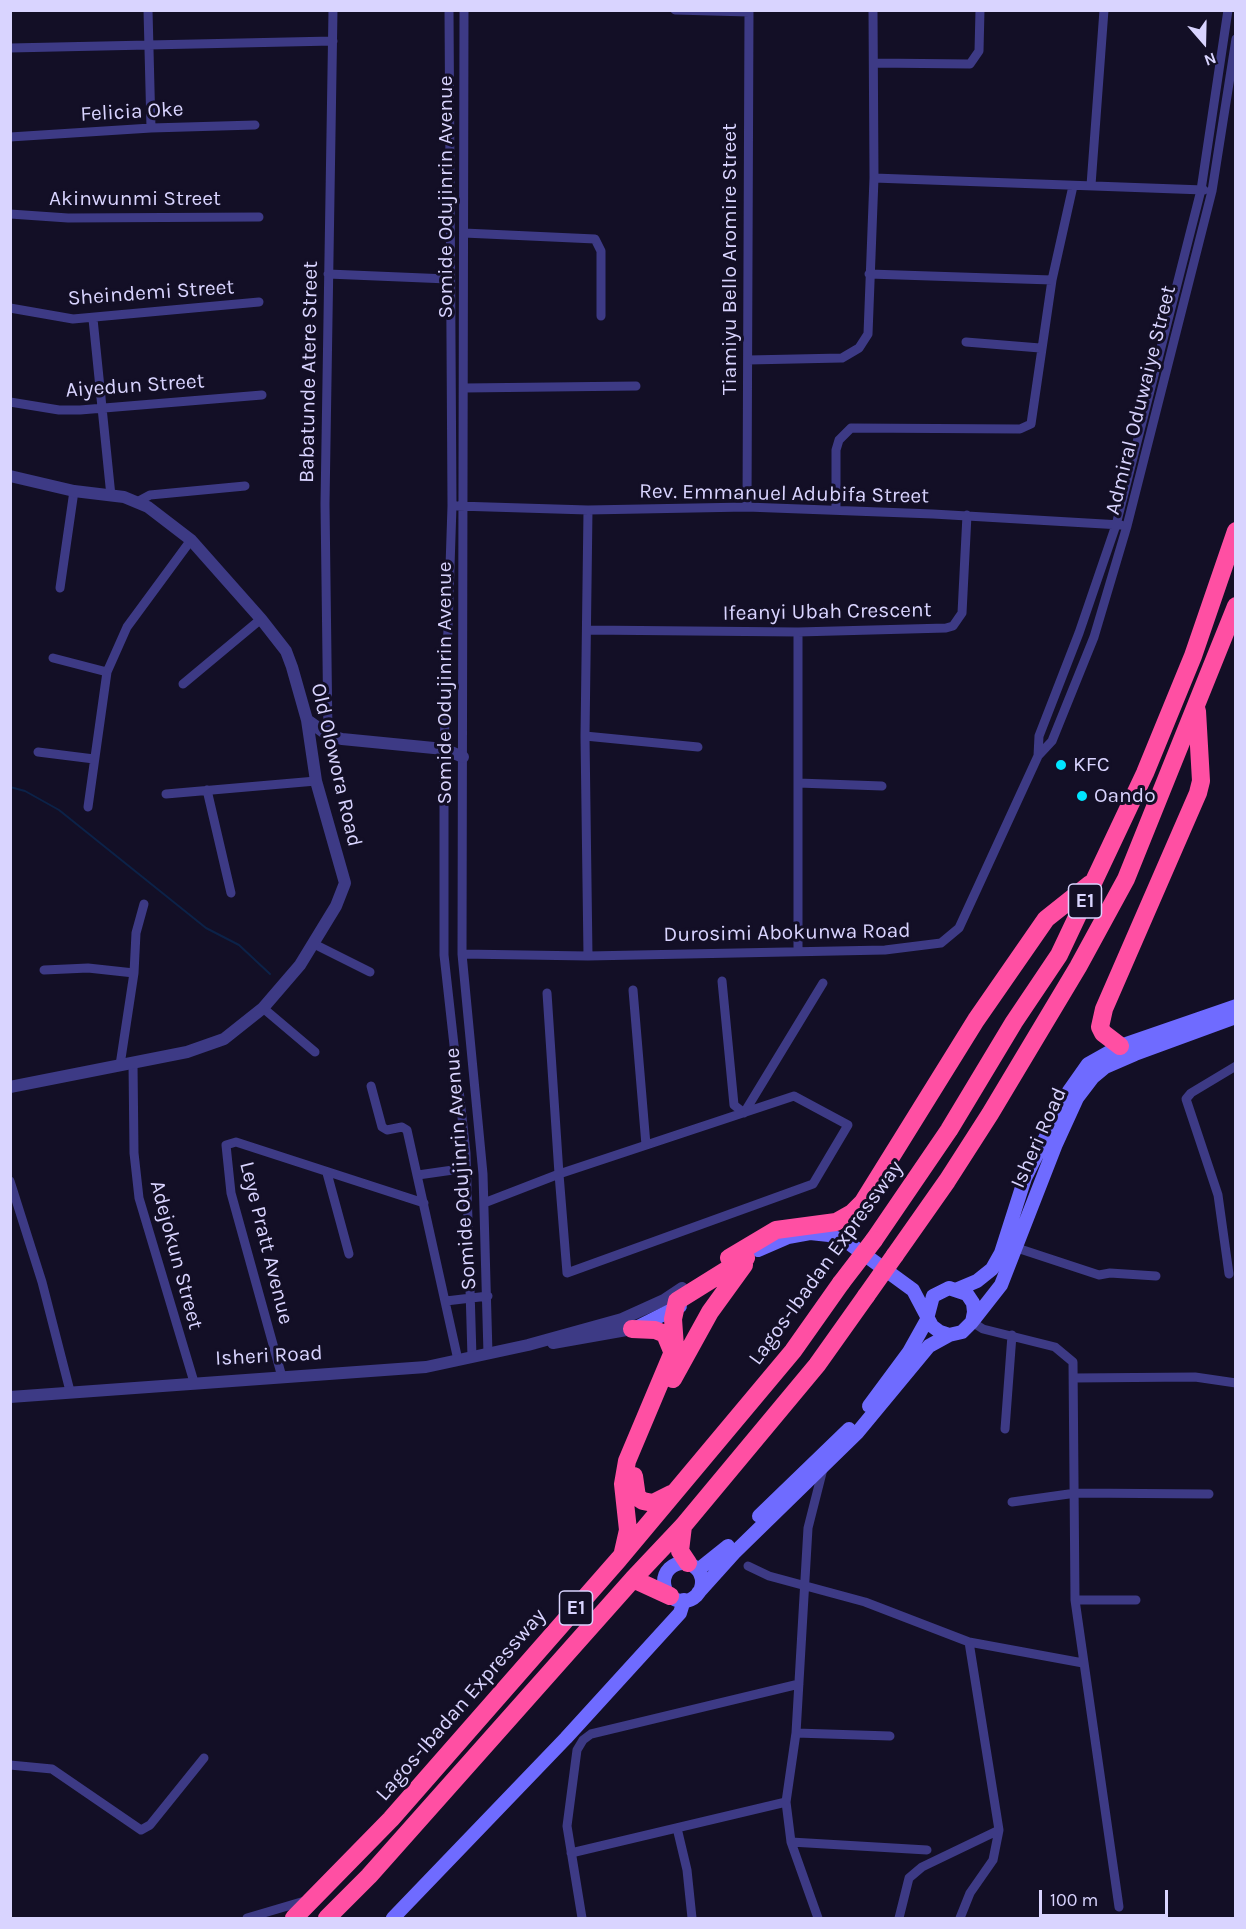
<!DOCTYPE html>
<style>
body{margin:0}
#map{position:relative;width:1246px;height:1929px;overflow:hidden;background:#130f26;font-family:Karla,sans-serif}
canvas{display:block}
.frame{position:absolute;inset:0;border:12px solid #d9d4ff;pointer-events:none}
.north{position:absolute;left:1174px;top:12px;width:60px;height:60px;-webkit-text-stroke:4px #130f26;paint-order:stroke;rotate:160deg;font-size:16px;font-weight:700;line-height:24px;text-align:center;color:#d9d4ff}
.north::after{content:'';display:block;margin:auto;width:21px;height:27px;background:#d9d4ff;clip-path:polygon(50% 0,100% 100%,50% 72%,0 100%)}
.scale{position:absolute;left:1039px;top:1890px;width:129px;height:27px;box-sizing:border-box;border:3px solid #d9d4ff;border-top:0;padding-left:8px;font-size:18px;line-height:21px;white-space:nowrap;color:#d9d4ff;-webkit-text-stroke:4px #130f26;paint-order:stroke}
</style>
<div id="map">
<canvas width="1246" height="1929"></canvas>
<div class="frame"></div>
<div class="north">N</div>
<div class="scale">100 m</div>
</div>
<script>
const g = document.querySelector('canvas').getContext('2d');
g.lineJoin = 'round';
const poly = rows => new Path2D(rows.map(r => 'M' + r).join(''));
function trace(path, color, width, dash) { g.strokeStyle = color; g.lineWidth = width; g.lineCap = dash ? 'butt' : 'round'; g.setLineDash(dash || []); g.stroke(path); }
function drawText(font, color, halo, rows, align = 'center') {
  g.font = font + ' Karla,sans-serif'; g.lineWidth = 6; g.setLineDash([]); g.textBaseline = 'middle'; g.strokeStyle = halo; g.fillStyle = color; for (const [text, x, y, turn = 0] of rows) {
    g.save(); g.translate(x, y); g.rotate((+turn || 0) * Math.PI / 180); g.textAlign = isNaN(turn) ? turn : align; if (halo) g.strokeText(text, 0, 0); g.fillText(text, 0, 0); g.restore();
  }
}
const stream = poly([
 [10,787,25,791,59,810,206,928,239,945,270,974]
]);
const minor = poly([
 [148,10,151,128],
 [449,10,452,506,444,749,444,955,466,1153,472,1357],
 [464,10,462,954,483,1174,488,1354],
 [675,10,749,12],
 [10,48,333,41],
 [874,63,970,64,979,51,980,10],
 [10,137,151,128,255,125],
 [874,178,1204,190],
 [1091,185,1104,10],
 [10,214,68,218,259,217],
 [464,233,595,239,601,251,601,316],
 [328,274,448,279],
 [869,274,1052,280],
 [10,308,73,319,259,302],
 [93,319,111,496],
 [966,342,1040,348],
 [748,360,842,358,859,348,868,334,874,178,873,10],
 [465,388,636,386],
 [10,402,59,410,80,410,262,395],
 [137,502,150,495,245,486],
 [457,506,588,510,747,507,933,514,1121,525],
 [747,507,749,10],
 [836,510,836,450,839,440,851,428,1020,429,1031,424,1052,280,1073,186],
 [60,588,74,491],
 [587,630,798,632,946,628,953,626,962,613,967,515],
 [798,632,798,951],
 [53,658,107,672],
 [183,684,261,619],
 [328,735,325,504,333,10],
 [585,736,698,747],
 [38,752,94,759],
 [1038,756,1052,741,1094,637,1127,526,1212,191,1236,39],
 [798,783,882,786],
 [207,790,231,893],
 [166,794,316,781],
 [88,807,107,672,127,627,191,540],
 [314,944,370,972],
 [462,954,588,956,885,950,941,943,959,928,1038,756,1039,736,1079,633,1116,525,1201,190,1228,10],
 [588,956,585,736,588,510],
 [44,970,88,968,134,973],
 [722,981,734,1105,744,1113,823,983],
 [633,990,646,1145],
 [263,1008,315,1052],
 [133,1063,134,1153,139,1198,194,1382],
 [120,1065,134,973,136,933,144,904],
 [371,1086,382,1127,387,1130,402,1127,407,1130,458,1360],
 [327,1173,349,1254],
 [418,1175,467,1168],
 [10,1181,42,1282,70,1391],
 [484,1203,559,1174,794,1096,848,1125,813,1184,567,1273,559,1174,547,993],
 [1017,1248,1099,1275,1110,1273,1156,1276],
 [1229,1274,1218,1195,1186,1099,1191,1093,1236,1066],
 [446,1301,488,1296],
 [972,1322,983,1329,1055,1347,1073,1362,1075,1600,1119,1907],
 [282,1377,231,1193,226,1145,236,1142,424,1203],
 [1074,1378,1195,1377,1236,1383],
 [1005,1429,1012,1335],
 [1012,1502,1076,1493,1209,1494],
 [748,1566,769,1576,865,1602,969,1642,1083,1663],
 [1075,1600,1136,1600],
 [796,1733,890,1736],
 [10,1765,52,1769,141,1830,150,1825,204,1758],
 [677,1828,687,1870,692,1918],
 [791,1842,927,1850],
 [571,1853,786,1802],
 [247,1918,308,1900],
 [582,1918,567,1826,577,1750,583,1740,591,1734,799,1684],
 [818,1918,791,1842,786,1802,796,1733,808,1528,823,1469],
 [899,1918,909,1878,922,1867,999,1830],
 [960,1918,970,1893,993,1860,999,1830,969,1642]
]);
const tertiary = poly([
 [10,476,74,491,124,497,148,507,191,540,261,619,286,651,292,667,307,720,316,781,345,883,336,906,300,965,263,1008,224,1039,187,1052,10,1087],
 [307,720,328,735,342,739,444,749,463,757],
 [553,1343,632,1329],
 [10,1397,426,1367,528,1345,622,1319,664,1300,682,1288]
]);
const secondary = poly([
 [758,1250,788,1237,810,1233,829,1235,850,1244,913,1290,932,1326,940,1332,949,1335,962,1332,972,1322,974,1312,973,1303,967,1294,949,1288,933,1296,928,1315],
 [958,1289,977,1281,992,1269,1001,1253,1025,1178,1069,1091,1088,1064,1120,1046,1236,1006],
 [972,1322,1001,1285,1056,1144,1077,1098,1093,1077,1105,1067,1135,1054,1236,1017],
 [638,1327,680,1306],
 [869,1406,909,1352,928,1318],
 [759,1516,849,1429],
 '664 1582a19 19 0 1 1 38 0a19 19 0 1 1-38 0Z',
 [698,1570,728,1546],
 [698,1593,734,1553,857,1433,929,1346,949,1335],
 [393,1918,566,1738,680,1613,684,1600]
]);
const motorway = poly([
 [1120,1046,1103,1033,1100,1027,1104,1009,1198,793,1201,781,1197,711],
 [874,1240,949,1130,1014,1022,1059,955,1145,773,1193,656,1236,531],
 [895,1255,947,1181,990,1114,1078,967,1126,879,1236,606],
 [729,1258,776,1230,836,1222,852,1213,863,1202,976,1020,1046,919,1090,884],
 [632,1329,655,1330,665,1334,672,1351],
 [673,1379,710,1312,744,1265],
 [634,1476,637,1497,643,1501,653,1503,671,1494],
 [683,1526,680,1551,688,1563],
 [623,1552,628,1530,623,1484,627,1461,675,1347,673,1319,677,1301,746,1258],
 [633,1579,670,1596],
 [294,1918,391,1819,619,1559,793,1351,841,1283],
 [327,1918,369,1876,633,1579,683,1526,817,1365,866,1296]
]);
const motorwayBridge = poly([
 [841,1283,874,1240],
 [866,1296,895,1255]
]);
const markers = [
 [1061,765,6,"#00e5ff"],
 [1082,796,6,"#00e5ff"]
];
const shields = [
 [1085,901,33],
 [576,1608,33]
];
const shieldNames = [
 ["E1",1085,901],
 ["E1",576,1608]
];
const streetNames = [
 ["Felicia Oke",132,112,-3],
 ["Somide Odujinrin Avenue",446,197,-90],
 ["Akinwunmi Street",135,199],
 ["Tiamiyu Bello Aromire Street",730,259,-90],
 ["Sheindemi Street",151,293,-4],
 ["Babatunde Atere Street",309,372,-89],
 ["Aiyedun Street",135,386,-4],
 ["Admiral Oduwaiye Street",1141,400,-76],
 ["Rev. Emmanuel Adubifa Street",784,494,1],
 ["Ifeanyi Ubah Crescent",827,612,-1],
 ["Somide Odujinrin Avenue",445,683,-90],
 ["Old Olowora Road",336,765,77],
 ["Durosimi Abokunwa Road",787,933,-1],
 ["Isheri Road",1039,1138,-66],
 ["Somide Odujinrin Avenue",461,1169,-94],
 ["Leye Pratt Avenue",266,1243,76],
 ["Adejokun Street",176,1255,75],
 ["Lagos-Ibadan Expressway",826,1263,-54],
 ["Isheri Road",269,1356,-3],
 ["Lagos-Ibadan Expressway",461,1705,-49]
];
const poiNames = [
 ["KFC",1073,765],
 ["Oando",1094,796]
];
trace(stream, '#0c2248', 2);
trace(minor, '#3d3a85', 9);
trace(tertiary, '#3d3a85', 12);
trace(secondary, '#6f6bff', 14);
trace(motorway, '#ff4fa3', 18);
trace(motorwayBridge, '#ff4fa3', 18);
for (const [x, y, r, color] of markers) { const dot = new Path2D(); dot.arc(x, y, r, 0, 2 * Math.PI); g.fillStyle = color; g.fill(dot); trace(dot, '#130f26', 2); }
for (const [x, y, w] of shields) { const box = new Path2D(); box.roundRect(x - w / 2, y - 17, w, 34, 4.5); g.fillStyle = '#130f26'; g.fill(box); trace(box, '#d9d4ff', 1.5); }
drawText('bold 20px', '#d9d4ff', null, shieldNames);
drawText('21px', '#d9d4ff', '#130f26', streetNames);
drawText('21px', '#d9d4ff', '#130f26', poiNames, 'left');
</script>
